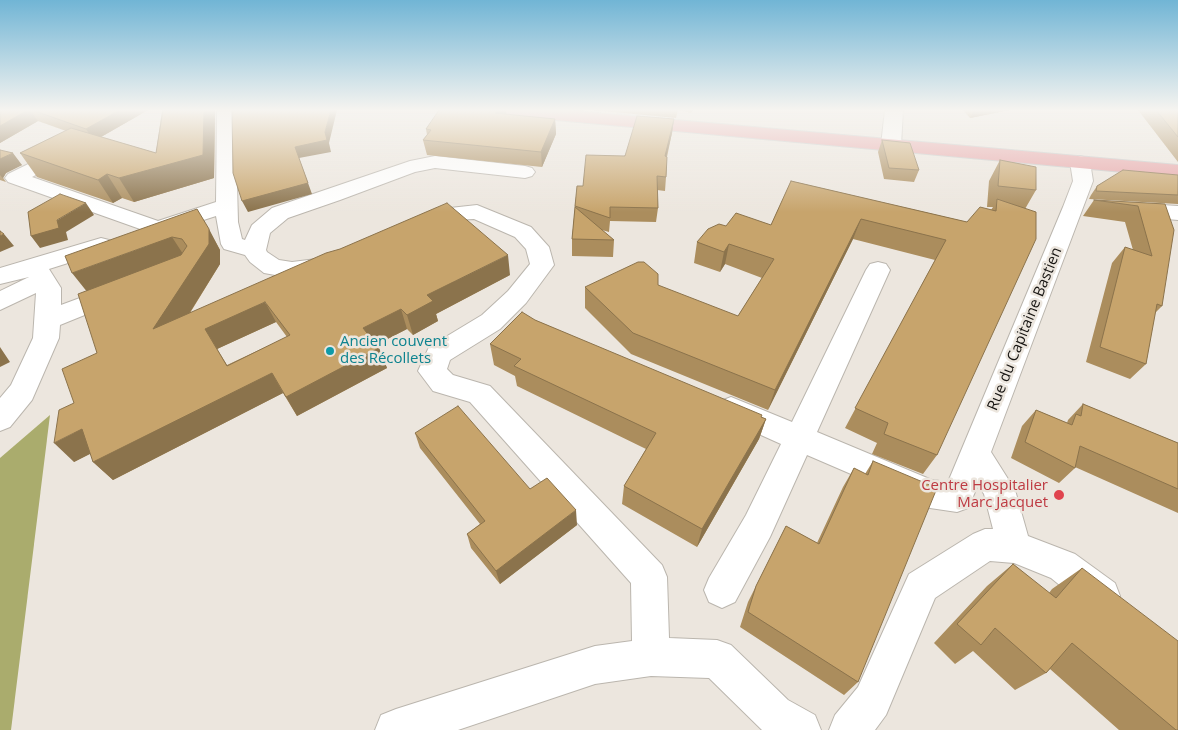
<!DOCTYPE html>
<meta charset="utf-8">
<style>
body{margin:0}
canvas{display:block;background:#ece6de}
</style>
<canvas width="1178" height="730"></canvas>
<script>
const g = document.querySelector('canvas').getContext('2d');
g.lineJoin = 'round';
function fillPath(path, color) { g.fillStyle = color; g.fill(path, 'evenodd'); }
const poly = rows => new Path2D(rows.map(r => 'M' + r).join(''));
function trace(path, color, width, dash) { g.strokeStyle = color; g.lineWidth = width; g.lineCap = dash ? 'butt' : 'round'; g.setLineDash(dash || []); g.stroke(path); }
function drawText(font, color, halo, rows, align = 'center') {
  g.font = font + ' "Open Sans",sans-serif'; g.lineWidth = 5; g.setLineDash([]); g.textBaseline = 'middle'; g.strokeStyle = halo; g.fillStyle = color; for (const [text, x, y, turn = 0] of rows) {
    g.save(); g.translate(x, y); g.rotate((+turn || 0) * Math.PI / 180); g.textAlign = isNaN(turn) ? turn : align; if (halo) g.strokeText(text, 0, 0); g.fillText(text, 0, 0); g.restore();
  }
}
const forest = poly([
 [50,415,11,730,0,730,0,458]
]);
const minor = poly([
 [217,110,235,110,238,222,242,239,245,240,252,225,272,208,410,161,435,156,525,166,532,168,535,172,532,176,525,178,435,168,415,172,340,200,288,218,270,233,266,250,267,252,279,260,292,262,325,258,333,260,337,266,333,272,325,274,292,278,264,273,250,262,245,255,224,249,221,244,216,216,157,235,8,182,5,178,8,174,65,146,72,148,75,152,72,156,32,177,158,221,216,202,217,110],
 [885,110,903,110,901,145,898,149,891,151,884,149,881,145,885,110],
 [1080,156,1087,158,1090,162,1093,181,991,452,1015,490,1028,536,1075,554,1115,583,1120,596,1115,609,1102,614,1089,609,1051,578,1014,563,990,561,935,598,886,715,875,730,829,730,835,715,858,687,909,574,973,534,985,529,993,529,984,494,978,485,968,508,957,512,930,508,807,455,770,537,735,602,722,608,709,602,704,590,709,578,746,515,781,444,721,417,716,409,721,401,731,397,792,422,866,270,870,264,878,262,886,264,890,270,817,432,932,480,948,482,1063,207,1073,181,1070,162,1073,158,1080,156],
 [1130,203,1178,206,1178,220,1122,215,1119,210,1122,205,1130,203],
 [477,205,531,227,549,247,554,265,526,303,500,329,450,360,447,369,453,375,490,386,662,565,667,577,669,638,717,640,731,645,788,700,815,715,821,730,762,730,709,678,651,676,595,684,458,730,375,730,381,715,396,709,595,646,632,641,631,583,470,402,433,391,418,371,429,347,482,315,508,291,530,264,526,249,515,237,474,219,453,220,424,232,416,230,413,225,416,220,441,209,477,205],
 [101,238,109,240,113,245,109,250,49,269,61,288,61,305,115,285,124,287,127,293,124,299,60,325,59,338,32,400,10,427,0,431,0,398,11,385,33,338,36,293,0,310,0,291,29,277,0,284,0,268,101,238]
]);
const major = poly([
 [492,110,564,110,1178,165,1178,177,501,115,495,114,492,110]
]);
const wall = poly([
 [0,110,148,110,101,137,156,153,162,110,215,110,214,178,134,202,122,198,113,203,37,177,20,153,66,131,38,121,0,143],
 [592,110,693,110,691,113,678,110,676,118],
 [963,110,1010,110,970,118],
 [1138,110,1178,110,1178,162],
 [507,115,555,119,556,134,542,167,427,155,423,140,427,135,426,129],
 [674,119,672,133,667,157,666,177,665,191,657,190,658,208,656,222,610,221,609,232,602,230,614,240,613,257,572,256,572,239,577,186,583,186],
 [882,140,919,170,914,182,884,179,878,152],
 [0,150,22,165,6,173,3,178,6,182,0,180],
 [1000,160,1036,190,1025,209,937,455,923,474,872,454,877,443,845,428,935,260,853,239,768,410,631,354,585,308,585,287,738,316,762,278,725,264,720,272,694,263,697,242,726,226,771,225,791,181,967,222,991,210,993,207,987,207,989,181],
 [1178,175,1178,204,1089,199,1091,195,1097,186],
 [1094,200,1165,204,1162,306,1155,313,1146,364,1130,379,1086,362,1112,263,1125,247,1133,250,1125,222,1083,216],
 [197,209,220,250,220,264,190,313,510,275,436,314,438,321,413,335,407,329,376,345,379,348,387,368,297,416,283,393,113,480,93,462,91,453,74,462,74,403,97,353,86,291],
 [276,322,287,337,227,365,217,349],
 [535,320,766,419,759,439,697,547,622,504,624,486,646,449,517,386,515,376,494,365,490,344],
 [1083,404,1178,443,1178,513,1075,467,1075,468,1059,483,1011,458,1022,426,1036,410,1067,423,1068,420],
 [415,433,530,489,577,525,500,584,471,548,467,534,480,524,420,448],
 [873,461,858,682,844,695,740,627,748,602,786,526,817,543,843,487,854,468,865,474],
 [1013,564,1049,593,1052,589,1082,568,1178,730,1119,730,1050,669,1046,673,1015,690,973,651,955,664,934,643,987,586]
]);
const shadedWall = poly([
 [28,110,30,110,38,121,0,143,0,126],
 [120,110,148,110,94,141,86,129],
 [204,110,215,110,214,178,134,202,119,178,203,155],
 [331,110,337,110,329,143,331,152,299,158,312,194,248,212,242,201,295,147,325,132],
 [498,110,506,110,507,117,495,113],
 [974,110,1010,110,970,118],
 [555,119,556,134,542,167,541,152],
 [674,119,672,133,663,170,665,156],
 [13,153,22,165,6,173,3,178,6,182,0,175,0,159],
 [107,174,122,198,113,203,98,180],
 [86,203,94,215,66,232,68,240,40,248,31,236],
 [861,219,853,239,768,410,775,390],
 [209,229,220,250,220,264,167,349,153,329],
 [4,234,14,246,0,252,0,236],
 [172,237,185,257,88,293,72,273],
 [729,244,725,264,720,272,724,252],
 [508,255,510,275,436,314,438,321,413,335,407,315,427,295],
 [265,302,276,322,217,349,239,385,205,329],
 [401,309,407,329,370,348,363,328],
 [0,347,10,362,0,367],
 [379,348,387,368,297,416,286,397],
 [272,373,283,393,113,480,93,462],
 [766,419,759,439,697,547,702,529],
 [82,429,102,448,74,462,54,443],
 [576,510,577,525,500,584,496,571]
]);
const building = poly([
 [0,110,28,110,0,126,0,110],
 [32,110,120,110,86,129,32,110],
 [163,110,204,110,203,155,119,178,107,174,98,180,20,153,71,128,156,153,163,110],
 [232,110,331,110,325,132,327,140,295,147,308,183,242,201,233,173,232,110],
 [439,110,498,110,495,113,555,119,541,152,423,140,431,130,426,129,439,110],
 [1156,110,1178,110,1178,137,1156,110],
 [637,116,674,119,665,156,667,157,666,177,657,176,658,208,610,207,610,218,575,206,577,186,583,186,586,155,625,156,637,116],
 [882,140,910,143,919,170,889,168,882,140],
 [0,150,13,153,0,159,0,150],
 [1000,160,1036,167,1036,190,998,186,1000,160],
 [1123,170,1178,175,1178,195,1096,191,1097,186,1123,170],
 [791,181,967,222,980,207,996,211,997,199,1036,212,1036,239,937,455,884,434,888,423,855,408,946,240,861,219,775,390,633,333,585,287,638,262,644,262,658,274,658,285,738,316,774,259,729,244,724,252,697,242,708,229,719,224,726,226,736,213,771,225,791,181],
 [60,194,86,203,57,220,59,228,31,236,28,212,60,194],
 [1094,200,1165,204,1174,230,1162,306,1157,304,1146,364,1100,347,1125,247,1152,256,1138,206,1094,200],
 [447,203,508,255,427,295,433,301,407,315,401,309,363,328,379,348,286,397,272,373,93,462,82,429,54,443,59,410,74,403,62,369,97,353,78,294,181,255,187,246,182,239,172,237,72,273,65,256,197,209,209,229,209,244,153,329,326,253,340,249,447,203],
 [265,302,290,335,227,366,205,329,265,302],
 [575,207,614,240,572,239,575,207],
 [0,231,4,234,0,236,0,231],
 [522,312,535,320,762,415,761,417,766,419,702,529,624,486,656,433,514,366,521,359,490,344,522,312],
 [1083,404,1178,443,1178,489,1080,446,1075,468,1025,442,1036,410,1072,425,1076,414,1081,416,1083,404],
 [458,406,530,489,547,478,576,510,496,571,467,534,485,521,415,433,458,406],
 [873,461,937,488,858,682,748,612,756,586,786,526,819,544,854,468,868,475,873,461],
 [1013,564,1056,598,1082,568,1178,641,1178,730,1176,730,1072,643,1046,673,995,628,981,645,957,624,1013,564]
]);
const markers = [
 [330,351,5,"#0f9aa8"],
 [1059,495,6,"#e0444e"]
];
const streetNames = [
 ["Rue du Capitaine Bastien",1025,329,-68]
];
const cultureNames = [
 ["Ancien couvent",340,342],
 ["des Récollets",340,359]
];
const healthNames = [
 ["Centre Hospitalier",1048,486],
 ["Marc Jacquet",1048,503]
];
fillPath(forest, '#aaac6d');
trace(minor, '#bbb6ae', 2);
trace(major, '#c7c7c6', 2);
fillPath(minor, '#fff');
fillPath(major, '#e7a3a6');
fillPath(wall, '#ab8d5d');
fillPath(shadedWall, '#8b734c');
fillPath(building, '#c7a46c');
trace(building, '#8b734c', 1);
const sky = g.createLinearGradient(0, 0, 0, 212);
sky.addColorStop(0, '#71b5d5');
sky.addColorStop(0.52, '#f6f4f0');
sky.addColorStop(1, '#f6f4f000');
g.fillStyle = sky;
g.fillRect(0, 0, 1178, 212);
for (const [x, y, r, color] of markers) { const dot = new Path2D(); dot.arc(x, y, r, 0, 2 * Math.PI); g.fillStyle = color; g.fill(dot); trace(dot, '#ece6de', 2); }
drawText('15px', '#161411', '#ece6de', streetNames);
drawText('15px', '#0d838f', '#ece6de', cultureNames, 'left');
drawText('15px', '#be3a42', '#ece6de', healthNames, 'right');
</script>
